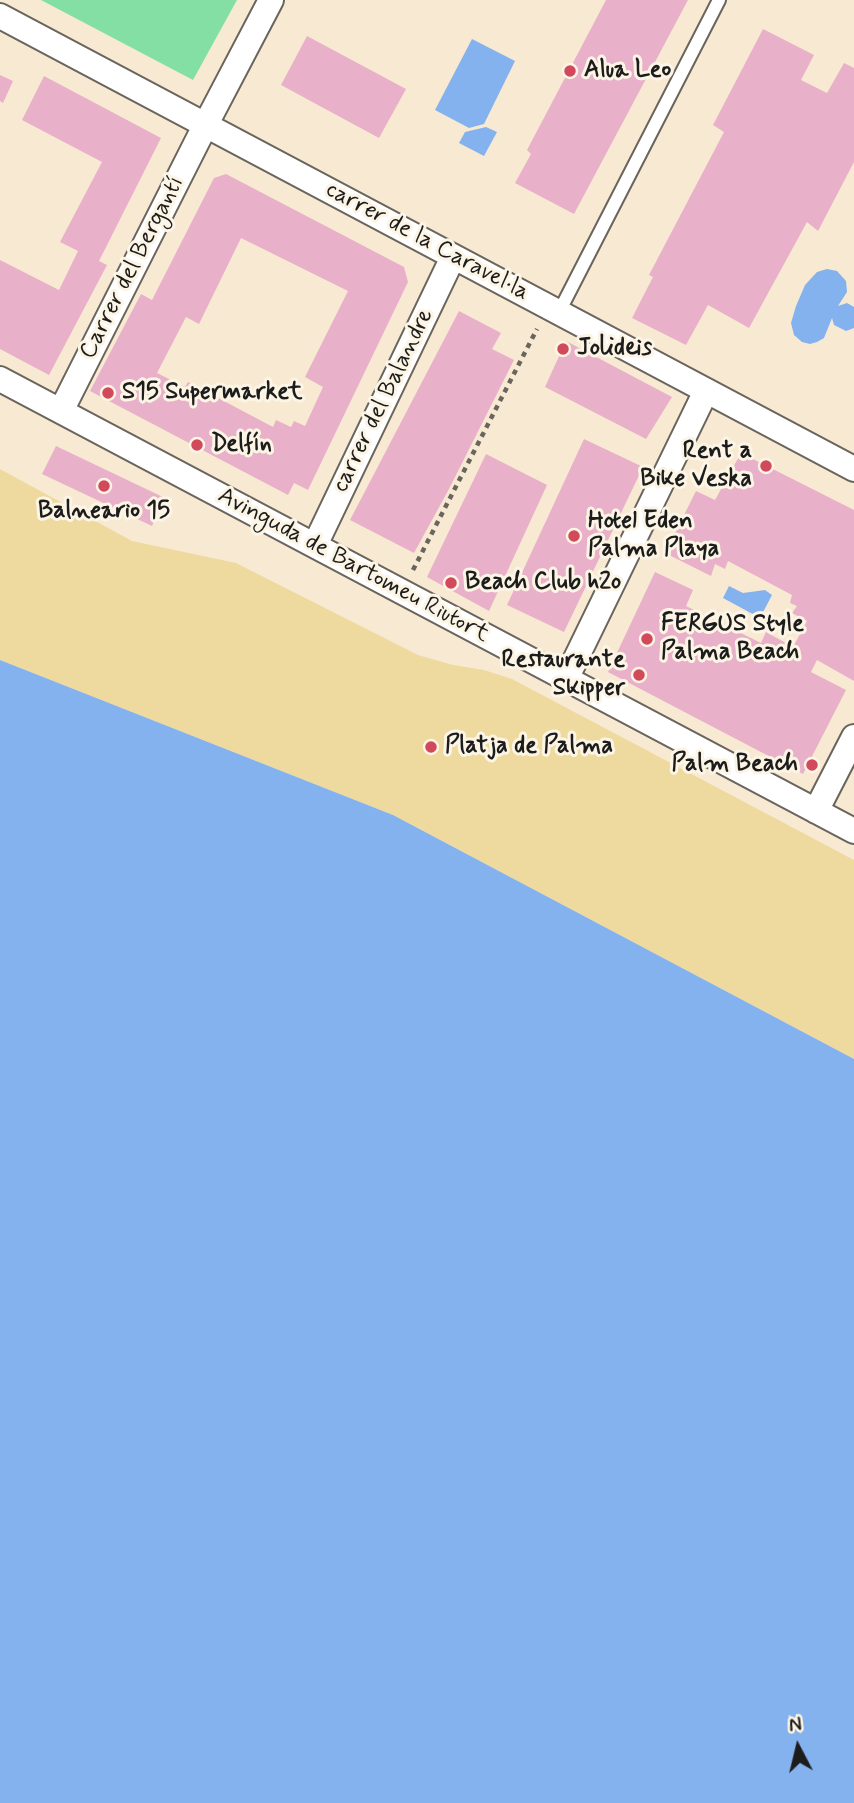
<!DOCTYPE html>
<meta charset="utf-8">
<style>
body{margin:0}
#map{position:relative;width:854px;height:1803px;overflow:hidden;background:#f8e9d3;font-family:Mynerve,sans-serif}
canvas{display:block}
.north{position:absolute;left:763px;top:1712px;width:70px;height:70px;-webkit-text-stroke:5px #fcf5e5;paint-order:stroke;rotate:353deg;font-size:19px;font-weight:700;line-height:28px;text-align:center;color:#1c1c1c}
.north::after{content:'';display:block;margin:auto;width:24px;height:32px;background:#1c1c1c;clip-path:polygon(50% 0,100% 100%,50% 72%,0 100%)}
</style>
<div id="map">
<canvas width="854" height="1803"></canvas>
<div class="north">N</div>
</div>
<script>
const g = document.querySelector('canvas').getContext('2d');
g.lineJoin = 'round';
function fillPath(path, color) { g.fillStyle = color; g.fill(path, 'evenodd'); }
const poly = rows => new Path2D(rows.map(r => 'M' + r).join(''));
function trace(path, color, width, dash) { g.strokeStyle = color; g.lineWidth = width; g.lineCap = dash ? 'butt' : 'round'; g.setLineDash(dash || []); g.stroke(path); }
function drawText(font, color, halo, rows, align = 'center') {
  g.font = font + ' Mynerve,sans-serif'; g.lineWidth = 6; g.setLineDash([]); g.textBaseline = 'middle'; g.strokeStyle = halo; g.fillStyle = color; for (const [text, x, y, turn = 0] of rows) {
    g.save(); g.translate(x, y); g.rotate((+turn || 0) * Math.PI / 180); g.textAlign = isNaN(turn) ? turn : align; if (halo) g.strokeText(text, 0, 0); g.fillText(text, 0, 0); g.restore();
  }
}
const green = poly([
 [41,0,237,0,193,80]
]);
const sand = poly([
 [0,469,132,541,236,563,418,655,453,665,484,670,512,679,854,860,854,1059,393,815,0,660]
]);
const water = poly([
 [472,39,515,61,484,124,469,128,435,110],
 [486,127,497,132,484,156,459,143,465,132],
 [827,269,837,271,846,281,847,292,838,306,847,303,854,307,854,328,846,331,834,325,832,318,824,338,817,342,810,344,802,342,794,335,791,323,796,306,805,285,817,272],
 [729,586,743,593,765,590,772,595,760,618,723,598],
 [0,660,393,815,854,1059,854,1803,0,1803]
]);
const building = poly([
 [606,0,688,0,574,214,515,183,531,154,527,150],
 [763,29,814,55,801,80,827,93,844,63,854,68,854,162,818,231,807,222,749,328,708,305,686,345,632,318,653,277,649,275,724,132,713,125],
 [307,36,406,89,379,138,281,85],
 [0,75,13,81,3,103,0,101],
 [44,76,161,138,99,261,107,265,49,375,0,349,0,260,59,290,78,251,60,242,102,162,22,120],
 [226,174,404,267,408,282,308,490,294,483,288,495,90,391,141,294,152,300,214,178],
 [241,238,348,291,305,377,323,387,305,426,294,421,291,427,276,420,273,427,188,382,185,387,157,373,186,317,199,324],
 [459,311,501,333,492,349,514,360,449,489,414,553,350,520],
 [566,341,672,397,646,439,545,387],
 [584,439,643,467,564,632,507,605],
 [56,446,165,498,152,526,42,474],
 [741,453,854,510,854,681,817,660,811,672,846,690,803,774,608,672,655,572,693,590,686,606,761,643,766,632,793,647,807,621,792,613,797,606,790,603,792,595,728,561,725,569,715,564,711,576,665,553,696,491,715,500],
 [486,454,547,485,489,611,427,577]
]);
const path = poly([
 [413,570,537,329]
]);
const lane = poly([
 [559,312,719,0]
]);
const street = poly([
 [0,16,854,469],
 [0,379,854,831],
 [61,411,206,124,271,0],
 [315,545,453,257],
 [566,679,706,391],
 [816,811,854,737]
]);
const markers = [
 [570,71,7,"#d1495b"],
 [563,349,7,"#d1495b"],
 [108,393,7,"#d1495b"],
 [197,445,7,"#d1495b"],
 [766,466,7,"#d1495b"],
 [104,486,7,"#d1495b"],
 [574,536,7,"#d1495b"],
 [451,583,7,"#d1495b"],
 [647,639,7,"#d1495b"],
 [639,675,7,"#d1495b"],
 [431,747,7,"#d1495b"],
 [812,765,7,"#d1495b"]
];
const poiNames = [
 ["Alua Leo",584,71],
 ["Jolideis",577,349],
 ["S15 Supermarket",122,393],
 ["Delfín",211,445],
 ["Rent a",752,452,"right"],
 ["Bike Veska",752,480,"right"],
 ["Balneario 15",104,512,"center"],
 ["Hotel Eden",588,522],
 ["Palma Playa",588,550],
 ["Beach Club h2o",465,583],
 ["FERGUS Style",661,625],
 ["Palma Beach",661,653],
 ["Restaurante",625,661,"right"],
 ["Skipper",625,689,"right"],
 ["Platja de Palma",445,747],
 ["Palm Beach",798,765,"right"]
];
const streetNames = [
 ["carrer de la Caravel·la",427,242,28],
 ["Carrer del Bergantí",133,268,-63],
 ["carrer del Balandre",384,401,-64],
 ["Avinguda de Bartomeu Riutort",353,566,28]
];
fillPath(green, '#84dfa5');
fillPath(sand, '#eeda9e');
fillPath(water, '#84b2ee');
fillPath(building, '#e9b0c9');
trace(lane, '#69645c', 16);
trace(street, '#69645c', 28);
trace(path, '#69645c', 4.5, [5, 5]);
trace(lane, '#fff', 12);
trace(street, '#fff', 24);
for (const [x, y, r, color] of markers) { const dot = new Path2D(); dot.arc(x, y, r, 0, 2 * Math.PI); g.fillStyle = color; g.fill(dot); trace(dot, '#fcf5e5', 2.5); }
drawText('bold 24px', '#1c1c1c', '#fcf5e5', poiNames, 'left');
drawText('24px', '#1c1c1c', '#fcf5e5', streetNames);
</script>
